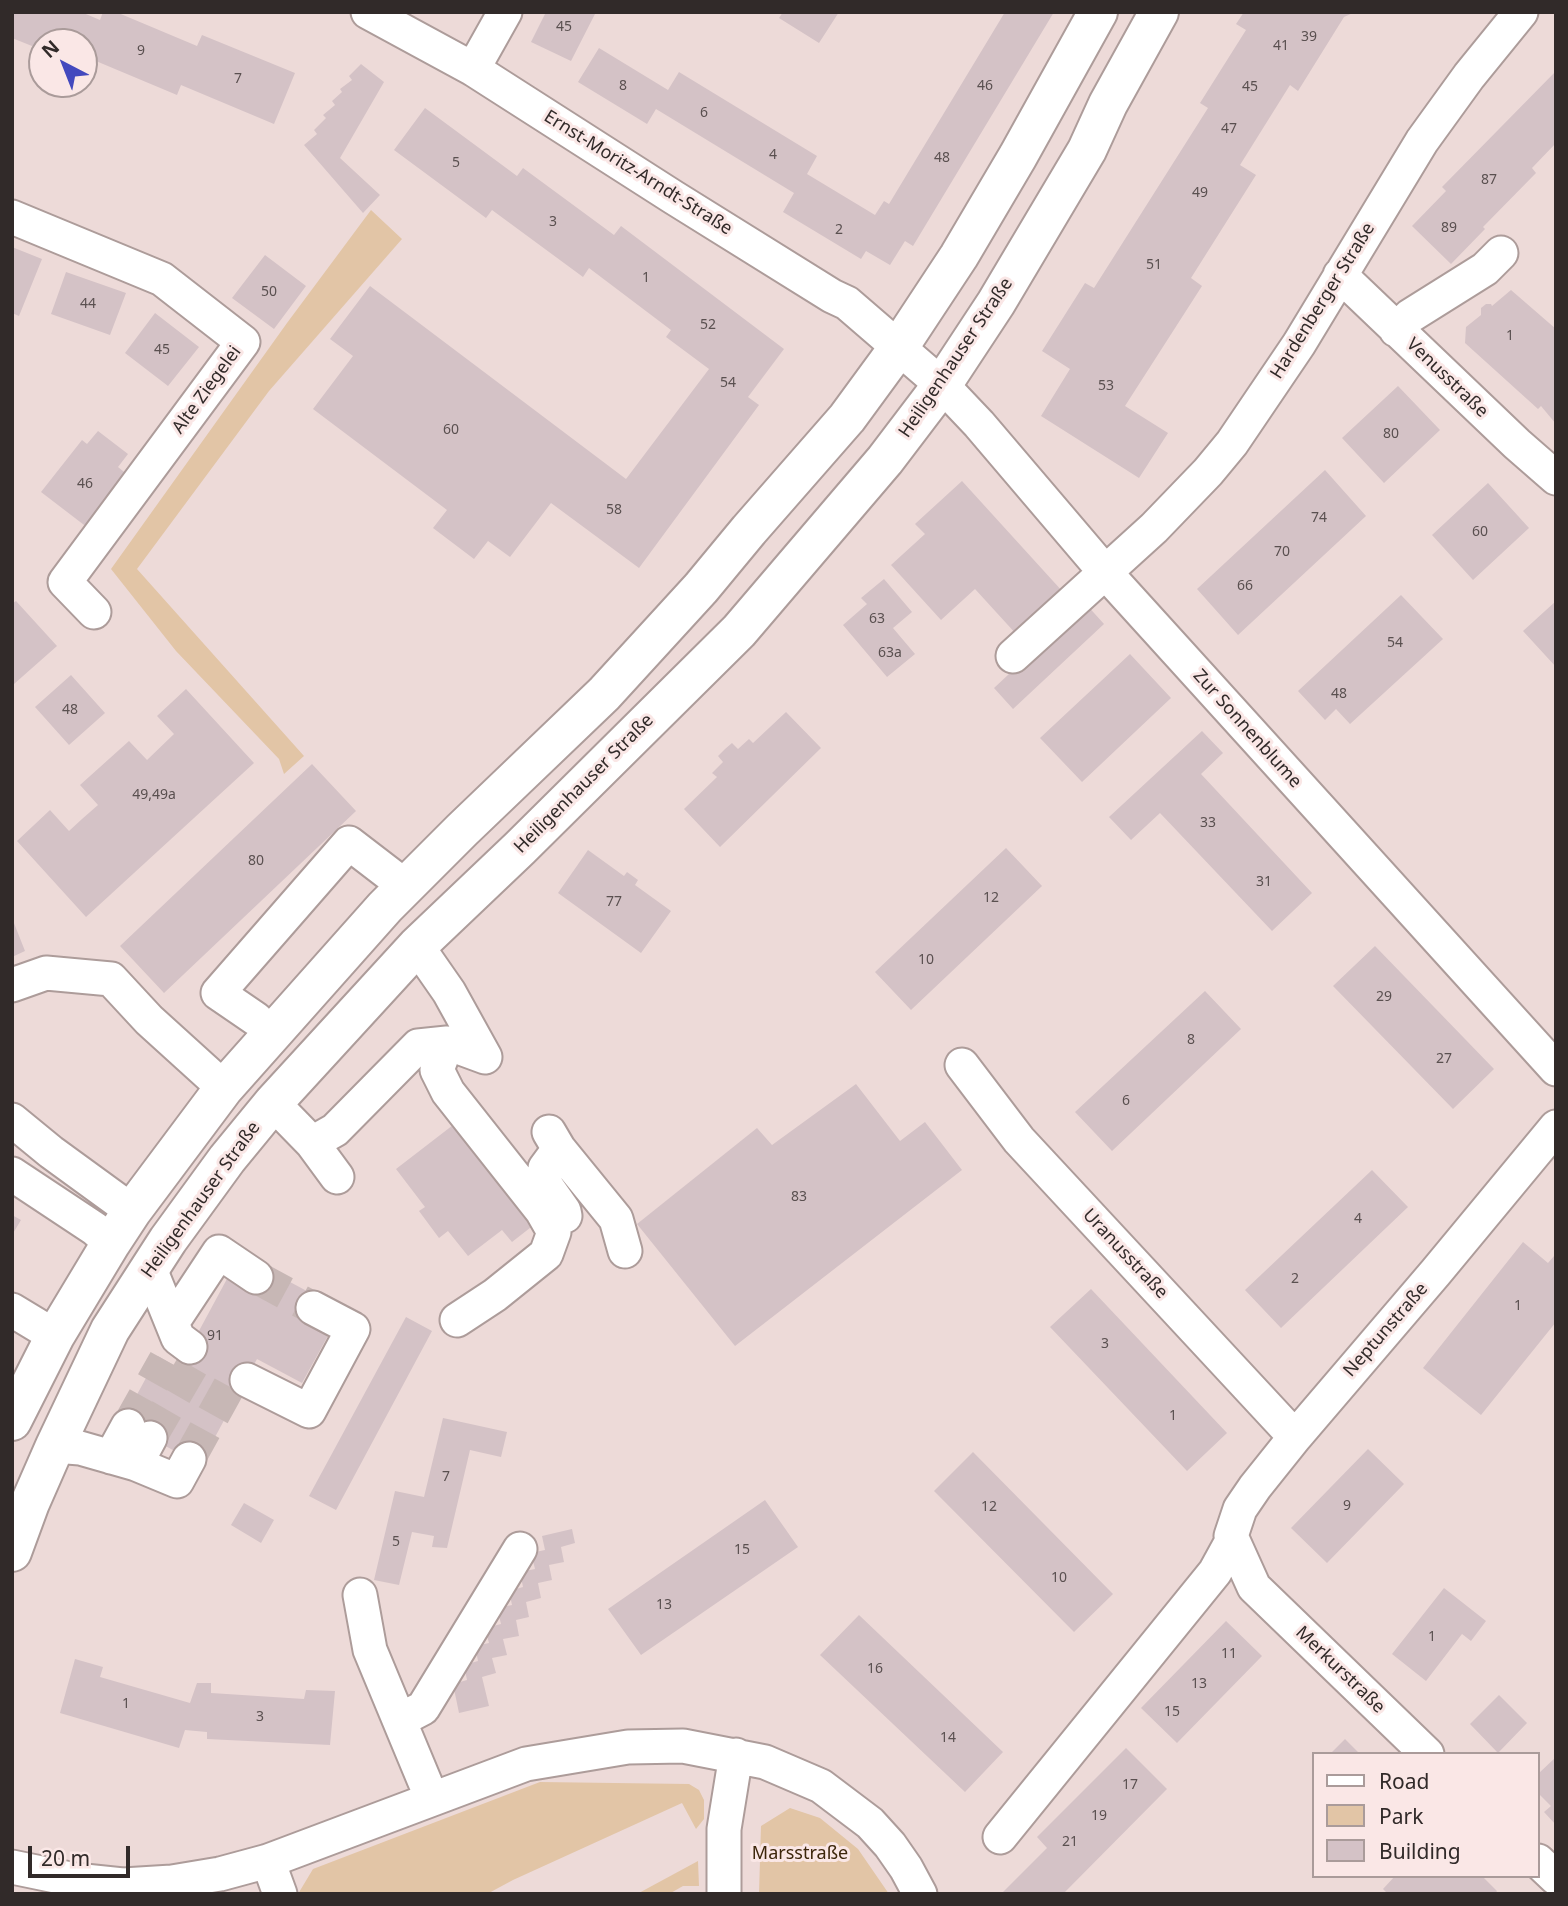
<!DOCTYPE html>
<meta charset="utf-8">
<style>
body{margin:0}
#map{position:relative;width:1568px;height:1906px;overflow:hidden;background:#eddad8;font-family:"Noto Sans",sans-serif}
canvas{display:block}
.frame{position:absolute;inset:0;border:14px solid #312a29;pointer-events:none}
.legend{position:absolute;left:1312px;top:1752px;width:228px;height:126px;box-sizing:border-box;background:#fae7e6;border:2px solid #aa9b9a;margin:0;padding:9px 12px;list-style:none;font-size:21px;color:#312a29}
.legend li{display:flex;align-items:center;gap:14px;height:35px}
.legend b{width:35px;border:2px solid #aa9b9a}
.north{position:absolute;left:28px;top:28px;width:70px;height:70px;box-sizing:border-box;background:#fae7e6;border:2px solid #aa9b9a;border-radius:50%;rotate:318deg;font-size:19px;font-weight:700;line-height:28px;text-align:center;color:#312a29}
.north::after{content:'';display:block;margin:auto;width:24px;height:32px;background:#4349be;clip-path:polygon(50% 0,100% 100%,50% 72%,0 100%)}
.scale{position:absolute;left:28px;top:1846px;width:102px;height:32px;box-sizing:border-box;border:4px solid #312a29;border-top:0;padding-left:9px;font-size:21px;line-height:24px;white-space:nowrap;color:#312a29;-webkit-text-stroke:5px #fae7e6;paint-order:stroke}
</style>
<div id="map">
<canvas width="1568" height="1906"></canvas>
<div class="frame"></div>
<ul class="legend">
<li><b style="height:9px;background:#fff"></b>Road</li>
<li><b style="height:19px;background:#e2c5a6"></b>Park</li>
<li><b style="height:19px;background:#d4c2c6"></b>Building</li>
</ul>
<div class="north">N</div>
<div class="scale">20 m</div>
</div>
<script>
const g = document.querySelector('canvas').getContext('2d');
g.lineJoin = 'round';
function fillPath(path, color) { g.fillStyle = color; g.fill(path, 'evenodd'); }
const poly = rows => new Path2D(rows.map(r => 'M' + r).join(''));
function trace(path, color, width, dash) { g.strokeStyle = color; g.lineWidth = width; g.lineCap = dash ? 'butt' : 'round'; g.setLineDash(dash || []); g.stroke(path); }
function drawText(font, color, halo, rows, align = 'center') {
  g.font = font + ' "Noto Sans",sans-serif'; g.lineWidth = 6; g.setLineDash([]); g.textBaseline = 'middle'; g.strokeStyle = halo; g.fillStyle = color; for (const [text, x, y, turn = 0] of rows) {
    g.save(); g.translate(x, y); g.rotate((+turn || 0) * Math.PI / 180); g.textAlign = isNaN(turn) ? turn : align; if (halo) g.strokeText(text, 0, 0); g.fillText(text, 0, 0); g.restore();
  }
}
const green = poly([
 [371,210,402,239,269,391,137,569,304,756,284,774,279,759,176,651,111,569,287,323],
 [540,1782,689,1784,699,1790,704,1800,704,1819,696,1829,682,1803,513,1880,487,1894,298,1894,313,1869],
 [790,1808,820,1818,858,1849,889,1894,759,1894,761,1826],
 [698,1861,699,1886,683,1886,669,1894,637,1894]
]);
const building = poly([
 [12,12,81,12,100,20,103,12,116,12,197,46,202,35,295,73,274,124,181,85,177,95,84,56,84,42,42,42,42,50,12,38],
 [546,12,596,12,571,61,531,42],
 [783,12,839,12,819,43,779,18],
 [1005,12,1054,12,913,246,905,241,890,265,866,251,861,259,783,212,794,193,656,109,647,124,578,82,599,48,668,90,679,72,817,156,807,174,875,215,884,201,889,204],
 [1244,12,1355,12,1344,17,1298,91,1290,85,1240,165,1256,175,1191,278,1202,286,1125,406,1168,433,1139,478,1041,416,1070,369,1042,351,1085,283,1094,288,1208,108,1200,103,1246,30,1236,24],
 [361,64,384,82,340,158,380,195,363,213,304,145,317,134,314,130,326,118,323,115,335,105,332,101,342,92,340,89,352,80,349,76],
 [1556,71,1556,143,1532,168,1536,173,1483,227,1485,229,1451,264,1412,226,1446,191,1442,187],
 [425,108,517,176,523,168,614,235,621,226,784,349,748,397,759,405,639,568,551,503,510,557,488,541,474,559,433,528,447,510,313,409,353,356,330,339,370,286,626,479,709,369,666,337,671,330,589,268,583,277,492,210,486,218,394,150],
 [12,247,42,259,19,316,12,313],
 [265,255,306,286,274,329,232,298],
 [66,272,126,293,110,335,51,314],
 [1511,290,1556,329,1556,424,1541,406,1538,409,1465,343,1466,327,1481,315,1481,308,1486,304,1491,304,1492,306],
 [155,313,199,347,168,386,125,353],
 [1398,386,1440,430,1384,483,1342,438],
 [98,431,128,454,118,467,129,476,88,528,41,492,82,440,87,444],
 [1325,470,1366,516,1238,635,1197,589],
 [962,481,1063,592,1017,635,975,589,941,620,891,565,925,534,915,524],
 [1488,483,1529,528,1473,580,1432,535],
 [884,579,912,612,893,628,915,654,887,677,843,625,867,604,861,598],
 [1401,595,1443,639,1350,724,1336,709,1325,720,1298,691],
 [16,601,57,646,14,684,12,682,12,604],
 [1556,601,1556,667,1523,631],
 [1085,603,1104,624,1013,709,994,688],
 [1130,654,1171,698,1082,782,1040,738],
 [71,675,105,713,69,745,35,707],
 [186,689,254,763,86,917,17,841,50,810,69,831,82,819,98,805,80,785,129,741,147,760,174,734,157,716],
 [786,712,821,748,720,847,684,809,717,777,712,773,723,762,718,756,725,749,732,743,738,749,749,739,753,743],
 [1202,731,1223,753,1201,774,1312,893,1272,931,1160,813,1131,840,1109,817],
 [312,764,356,811,164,993,120,946],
 [1006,848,1042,886,911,1010,875,972],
 [588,850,624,876,627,872,638,880,635,885,671,911,641,953,558,893],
 [12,918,25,951,12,957],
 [1375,946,1494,1069,1453,1109,1333,986],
 [1205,991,1241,1029,1112,1151,1075,1112],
 [856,1084,900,1141,925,1122,962,1170,735,1346,637,1224,757,1128,772,1145],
 [457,1122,535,1224,512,1242,502,1230,468,1256,448,1231,439,1238,419,1211,425,1207,396,1169],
 [1372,1170,1408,1207,1281,1328,1245,1290],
 [12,1215,21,1220,12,1235],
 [1523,1242,1548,1263,1554,1256,1556,1258,1556,1322,1481,1415,1423,1368],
 [262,1267,318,1297,330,1332,302,1383,257,1359,200,1465,122,1422,158,1356,179,1368,228,1277],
 [1091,1289,1227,1433,1187,1471,1050,1327],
 [406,1317,432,1331,336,1510,309,1496],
 [443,1418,507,1432,501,1457,470,1450,447,1548,432,1547,434,1536,412,1532,399,1585,374,1580,395,1491,424,1497],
 [1368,1449,1404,1484,1327,1563,1291,1528],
 [973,1452,1113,1594,1074,1632,934,1491],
 [765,1500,798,1547,641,1655,608,1609],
 [244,1503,274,1520,261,1543,231,1525],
 [572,1529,575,1543,561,1547,564,1562,549,1565,552,1580,538,1583,541,1598,526,1602,529,1617,516,1620,519,1636,503,1639,507,1655,492,1658,496,1673,482,1677,489,1706,459,1713,453,1684,467,1680,464,1665,478,1661,475,1646,489,1643,485,1628,501,1624,497,1608,512,1605,509,1591,523,1587,520,1572,535,1569,531,1553,545,1550,542,1536],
 [1444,1588,1486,1621,1471,1641,1462,1634,1426,1681,1392,1654],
 [859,1615,1003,1752,965,1792,820,1655],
 [1226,1621,1262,1656,1177,1743,1141,1708],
 [75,1659,103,1667,100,1677,190,1703,197,1683,211,1683,211,1693,304,1699,306,1690,335,1691,330,1745,207,1739,207,1732,185,1730,179,1748,60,1713],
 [1499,1695,1527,1723,1498,1753,1470,1724],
 [1345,1739,1360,1754,1330,1754],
 [1126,1748,1167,1789,1063,1894,1005,1894,1003,1892,1047,1848,1037,1837],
 [1556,1757,1556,1825,1544,1812,1551,1806,1538,1793,1538,1774],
 [1395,1876,1482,1876,1497,1891,1495,1894,1388,1894,1383,1889]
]);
const minorTunnel = poly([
 [256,1277,313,1308],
 [128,1426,165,1360],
 [150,1438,199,1354],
 [189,1459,236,1374]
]);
const minor = poly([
 [368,12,473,69,673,197,832,296,847,303,942,385,979,424,1105,572,1556,1069],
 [473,69,505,12],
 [12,217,162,279,243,342,65,582,94,612],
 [1340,275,1517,444,1556,478],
 [1396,330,1410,316,1485,269,1501,253],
 [1013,656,1154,528,1208,472,1232,443,1299,344,1422,141,1469,76,1521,12],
 [417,946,449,992,485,1057],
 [12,985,46,973,111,979,149,1020,224,1088],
 [256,1019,218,993,349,843,405,886],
 [447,1043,437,1070,448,1092,542,1211,554,1232,546,1254,495,1295,457,1320],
 [962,1065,1019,1140,1295,1437],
 [273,1103,312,1143,337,1177],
 [12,1120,51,1152,132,1211],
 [549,1132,559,1149,616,1219,625,1251],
 [312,1143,335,1130,418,1046,447,1043,485,1057],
 [559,1149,545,1168,545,1184,564,1211,565,1216],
 [12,1174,95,1229,111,1243],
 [150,1269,178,1338,190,1347],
 [12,1310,55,1336],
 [172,1323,219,1252,256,1277],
 [247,1380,309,1411,353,1329,313,1308],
 [55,1446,80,1448,136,1464,177,1481,189,1459],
 [111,1457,128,1426],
 [136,1464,150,1438],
 [360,1595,370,1650,432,1799],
 [400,1720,423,1708,520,1549],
 [1427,1754,1254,1587,1231,1536,1240,1509,1255,1487,1295,1437,1436,1272,1556,1127],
 [1000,1837,1215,1572,1232,1541],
 [268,1861,280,1894],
 [1538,1861,1556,1878],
 [12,1867,75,1880,123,1885,172,1882,220,1874,268,1861,526,1764,628,1747,683,1746,765,1762,821,1786,870,1823,890,1845,906,1868,920,1894],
 [724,1894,724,1829,736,1755]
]);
const major = poly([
 [12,1421,55,1336,111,1243,132,1211,224,1088,385,907,462,830,604,694,701,588,749,530,847,418,899,347,959,256,1018,156,1098,12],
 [12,1552,30,1503,55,1446,110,1330,168,1240,227,1159,273,1103,417,946,520,848,739,631,885,460,942,385,996,303,1087,150,1108,104,1159,12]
]);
const numberNames = [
 ["45",564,27],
 ["39",1309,37],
 ["41",1281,46],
 ["9",141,51],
 ["7",238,79],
 ["8",623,86],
 ["46",985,86],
 ["45",1250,87],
 ["6",704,113],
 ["47",1229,129],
 ["4",773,155],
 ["48",942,158],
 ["5",456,163],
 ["87",1489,180],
 ["49",1200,193],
 ["3",553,222],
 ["89",1449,228],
 ["2",839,230],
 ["51",1154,265],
 ["1",646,278],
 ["50",269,292],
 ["44",88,304],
 ["52",708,325],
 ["1",1510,336],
 ["45",162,350],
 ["54",728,383],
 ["53",1106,386],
 ["60",451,430],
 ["80",1391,434],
 ["46",85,484],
 ["58",614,510],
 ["74",1319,518],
 ["60",1480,532],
 ["70",1282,552],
 ["66",1245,586],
 ["63",877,619],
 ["54",1395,643],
 ["63a",890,653],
 ["48",1339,694],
 ["48",70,710],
 ["49,49a",154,795],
 ["33",1208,823],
 ["80",256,861],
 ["31",1264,882],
 ["12",991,898],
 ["77",614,902],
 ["10",926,960],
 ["29",1384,997],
 ["8",1191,1040],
 ["27",1444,1059],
 ["6",1126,1101],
 ["83",799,1197],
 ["4",1358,1219],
 ["2",1295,1279],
 ["1",1518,1306],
 ["91",215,1336],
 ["3",1105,1344],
 ["1",1173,1416],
 ["7",446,1477],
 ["9",1347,1506],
 ["12",989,1507],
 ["5",396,1542],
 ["15",742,1550],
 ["10",1059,1578],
 ["13",664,1605],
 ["1",1432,1637],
 ["11",1229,1654],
 ["16",875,1669],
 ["13",1199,1684],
 ["1",126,1704],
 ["15",1172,1712],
 ["3",260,1717],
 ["14",948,1738],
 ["17",1130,1785],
 ["19",1099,1816],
 ["21",1070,1842]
];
const streetNames = [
 ["Ernst-Moritz-Arndt-Straße",638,173,32],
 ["Hardenberger Straße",1323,301,-58],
 ["Heiligenhauser Straße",956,358,-56],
 ["Venusstraße",1447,378,44],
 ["Alte Ziegelei",207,390,-54],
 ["Zur Sonnenblume",1247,729,48],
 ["Heiligenhauser Straße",584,784,-45],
 ["Heiligenhauser Straße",201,1200,-54],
 ["Uranusstraße",1125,1254,47],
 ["Neptunstraße",1386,1330,-49],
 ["Merkurstraße",1340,1670,44]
];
const parkNames = [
 ["Marsstraße",800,1854]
];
fillPath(green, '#e2c5a6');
fillPath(building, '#d4c2c6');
trace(minorTunnel, '#c7b7b5', 33, [33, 17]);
trace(minor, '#ad9c9a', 37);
trace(major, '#ad9c9a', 42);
trace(minor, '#fff', 33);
trace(major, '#fff', 38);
drawText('14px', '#5a5050', null, numberNames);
drawText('18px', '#312a29', '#fae7e6', streetNames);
drawText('18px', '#3c260b', '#fae7e6', parkNames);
</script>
